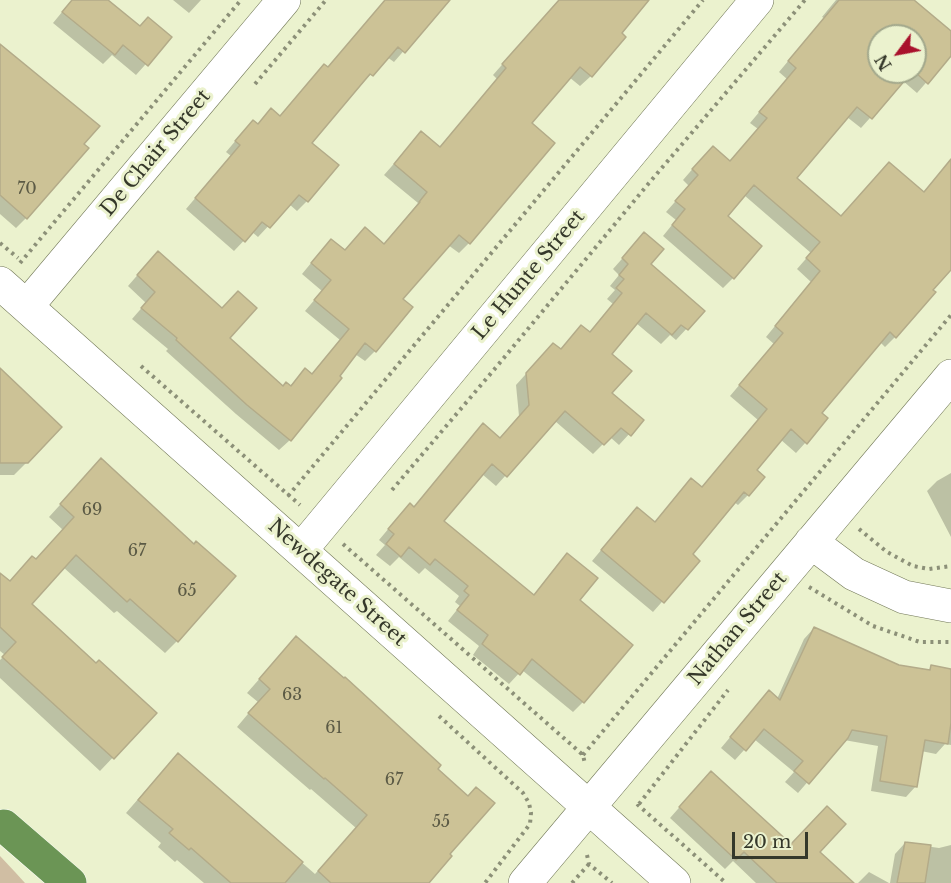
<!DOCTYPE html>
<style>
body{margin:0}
#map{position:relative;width:951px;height:883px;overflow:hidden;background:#ebf2ce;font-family:"Libre Baskerville",serif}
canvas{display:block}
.north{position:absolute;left:867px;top:24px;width:60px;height:60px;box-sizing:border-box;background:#ebf2ce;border:2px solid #a2a88c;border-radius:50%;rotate:238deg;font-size:16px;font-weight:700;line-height:24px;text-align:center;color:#35382a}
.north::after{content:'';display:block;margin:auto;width:21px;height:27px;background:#a9112c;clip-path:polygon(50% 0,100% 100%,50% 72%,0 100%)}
.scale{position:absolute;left:732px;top:832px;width:76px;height:27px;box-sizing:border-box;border:3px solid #35382a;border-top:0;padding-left:8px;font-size:18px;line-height:21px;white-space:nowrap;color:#35382a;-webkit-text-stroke:4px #ebf2ce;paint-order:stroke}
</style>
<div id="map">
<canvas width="951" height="883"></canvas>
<div class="north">N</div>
<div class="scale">20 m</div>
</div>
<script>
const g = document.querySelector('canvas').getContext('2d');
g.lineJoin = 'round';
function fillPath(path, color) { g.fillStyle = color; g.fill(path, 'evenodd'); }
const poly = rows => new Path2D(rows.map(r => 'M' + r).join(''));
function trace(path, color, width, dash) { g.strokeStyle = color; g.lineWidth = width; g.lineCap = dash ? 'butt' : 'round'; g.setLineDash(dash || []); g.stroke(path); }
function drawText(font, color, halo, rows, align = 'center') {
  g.font = font + ' "Libre Baskerville",serif'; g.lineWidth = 6; g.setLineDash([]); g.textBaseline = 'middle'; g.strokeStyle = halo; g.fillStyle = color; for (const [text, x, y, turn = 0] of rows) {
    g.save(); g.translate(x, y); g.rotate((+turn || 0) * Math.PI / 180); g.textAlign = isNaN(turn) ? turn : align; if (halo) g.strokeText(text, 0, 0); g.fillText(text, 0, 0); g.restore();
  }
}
const green = poly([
 [0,856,15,872,25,883,0,883]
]);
const shadow = poly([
 [72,0,105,0,139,28,170,37,136,75,112,55,103,64,53,23],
 [173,0,201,0,189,13],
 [390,0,448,0,394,62,387,57,361,85,360,84,310,143,307,201,297,211,289,204,258,237,252,232,234,251,186,209,231,156,226,152,243,132,280,117,327,68],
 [559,0,647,0,620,34,624,37,591,76,580,86,569,77,530,123,553,143,469,243,459,253,448,245,401,299,411,308,375,351,365,361,355,354,337,376,340,378,290,440,279,450,236,414,166,351,168,349,132,319,146,303,128,286,148,263,283,388,289,387,305,370,311,375,340,340,305,311,322,291,302,274,321,251,344,252,383,245,418,203,384,175,421,133,439,148,497,79,493,75],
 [836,0,912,0,951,33,951,54,917,93,903,81,861,128,847,117,795,179,840,218,923,193,951,159,951,268,895,337,885,347,880,342,820,413,806,442,796,453,780,439,755,470,748,495,738,505,734,502,691,555,698,561,653,612,592,561,627,519,654,523,701,488,758,420,730,396,774,344,766,337,811,282,797,269,811,253,744,195,725,217,733,278,723,288,663,236,676,220,666,212,689,186,683,180,702,158,730,163,758,129,750,123,787,79,779,72,824,18,822,17],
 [879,36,915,36,915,72,879,72],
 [0,46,26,218,16,228,0,214],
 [644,234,649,265,703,311,676,340,670,335,661,344,636,323,609,354,610,393,642,420,619,445,610,437,593,454,555,421,496,486,482,474,442,521,533,596,557,565,567,555,578,600,583,702,573,712,522,670,509,684,473,655,479,646,448,621,460,606,455,602,459,596,425,568,419,574,399,557,390,566,376,555,385,545,379,540,400,515,413,508,499,439,519,416,516,385,543,355,560,351,589,333,613,304,607,299,615,290,610,286,619,275,613,269],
 [0,370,27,462,14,475,0,475],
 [89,473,177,641,165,653,117,611,114,613,63,567,30,604,96,665,155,713,100,771,0,678,0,660,5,655,0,651,0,575,9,583,35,561,63,530,49,517],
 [951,473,951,537,927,491,937,481],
 [814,628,898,667,927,671,932,667,951,670,951,745,945,744,936,754,921,751,916,786,906,797,871,791,878,746,844,740,798,793,785,782,794,772,754,739,735,760,721,748,759,703,777,699,804,639],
 [284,651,436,769,448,854,427,883,204,883,177,860,175,862,158,847,161,843,126,813,165,768,178,755,315,874,356,828,311,789,310,790,237,727,258,702,247,693],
 [700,784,790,846,818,852,852,883,756,883,733,861,725,869,670,818],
 [905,843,939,848,951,845,951,883,890,883,895,854],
 [869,872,889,883,858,883]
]);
const building = poly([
 [72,0,108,0,140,26,148,17,172,37,148,66,123,45,115,55,62,12,72,0],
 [385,0,450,0,405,53,398,47,373,76,370,74,312,143,339,165,308,202,299,195,270,228,262,222,245,242,195,198,240,145,235,141,253,120,258,124,271,108,280,116,324,64,328,67,385,0],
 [559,0,649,0,622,33,626,37,592,77,580,67,532,123,555,143,470,244,459,235,403,299,413,307,376,352,365,343,340,376,342,378,291,441,247,405,176,340,177,338,141,308,155,292,137,275,158,251,222,308,238,291,257,308,230,338,283,386,286,382,291,386,305,368,312,374,349,329,314,300,331,280,311,263,331,239,345,250,365,227,384,244,420,202,419,202,427,192,394,164,421,131,440,147,506,68,502,64,559,0],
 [839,0,914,0,951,31,951,56,928,84,915,72,915,36,879,36,879,72,912,72,872,119,857,107,797,178,841,216,889,162,924,192,951,159,951,270,933,290,936,292,896,338,890,332,822,413,828,418,807,444,791,429,757,470,765,477,749,496,744,492,693,554,700,561,664,603,601,550,637,507,655,522,691,478,702,487,767,409,739,385,783,333,775,326,820,271,806,258,820,242,754,185,728,216,762,246,734,279,672,225,685,209,675,201,698,175,692,169,713,146,730,161,767,118,759,112,796,68,788,61,839,0],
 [0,44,100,126,84,144,89,148,27,219,0,195,0,44],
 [644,232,664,249,651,264,705,311,688,330,681,325,672,335,646,313,612,354,632,371,612,393,644,420,631,436,621,428,604,445,565,411,507,477,492,464,444,521,534,595,567,553,598,578,580,600,633,645,584,703,532,659,520,675,482,644,488,635,457,610,469,595,464,591,468,586,435,559,430,565,409,547,401,557,386,544,394,534,388,529,410,503,414,507,483,423,500,438,529,405,526,373,553,343,561,349,581,325,590,332,622,293,616,288,624,279,619,275,628,264,622,258,644,232],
 [0,368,62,427,28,463,0,463,0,368],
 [101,458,194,544,196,541,236,576,178,642,130,599,127,602,76,555,32,604,96,663,99,660,157,713,114,759,2,657,16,642,0,627,0,573,10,581,32,556,36,559,74,517,60,504,101,458],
 [814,627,899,665,930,670,931,665,951,669,951,723,948,744,925,740,917,787,880,781,887,736,852,730,848,738,809,784,794,771,803,761,764,729,746,751,730,737,769,690,780,700,814,627],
 [296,636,344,678,345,677,441,765,438,769,468,796,476,787,495,803,450,854,452,856,429,883,331,883,318,871,367,815,325,778,324,779,248,713,270,689,259,679,296,636],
 [178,753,303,862,285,883,231,883,191,848,189,850,169,833,173,829,138,800,178,753],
 [711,771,791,844,827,806,846,824,820,852,854,883,777,883,744,852,736,860,679,807,711,771],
 [905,842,931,845,925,883,897,883,905,842]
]);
const path = poly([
 [255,84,326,0],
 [0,243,18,258],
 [20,263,241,0],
 [141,366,300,505],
 [392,490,498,365,649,183,805,0],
 [288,496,703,0],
 [859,529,887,552,913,566,929,569,951,566],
 [343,544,583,755,585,764],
 [809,587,873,626,920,642,951,642],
 [439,716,523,793,529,803,531,813,530,824,485,883],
 [583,755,951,315],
 [637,804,726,883],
 [639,804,728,690],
 [587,855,589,864,612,883],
 [572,883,589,864]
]);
const minor = poly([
 [0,283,674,883],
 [27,306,284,0],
 [811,542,854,574,904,597,951,606],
 [301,550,757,0],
 [525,883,951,376]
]);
const highway = poly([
 [4,826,70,883]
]);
const numberNames = [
 ["70",27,189],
 ["69",92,510],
 ["67",137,551],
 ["65",187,591],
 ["63",292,695],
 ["61",334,728],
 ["67",394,780],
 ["55",441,822]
];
const streetNames = [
 ["De Chair Street",156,153,-50],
 ["Le Hunte Street",529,275,-50],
 ["Newdegate Street",337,583,42],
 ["Nathan Street",738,629,-50]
];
fillPath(green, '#d0bea3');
fillPath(shadow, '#0003');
fillPath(building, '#ccc296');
trace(building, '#b3ab89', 1.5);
trace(minor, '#717757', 34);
trace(highway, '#fff', 34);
trace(path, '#8c9078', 4, [3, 4.5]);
trace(minor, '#fff', 33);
trace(highway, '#6b9555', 33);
drawText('16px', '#5b5a45', null, numberNames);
drawText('20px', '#35382a', '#ebf2ce', streetNames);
</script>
